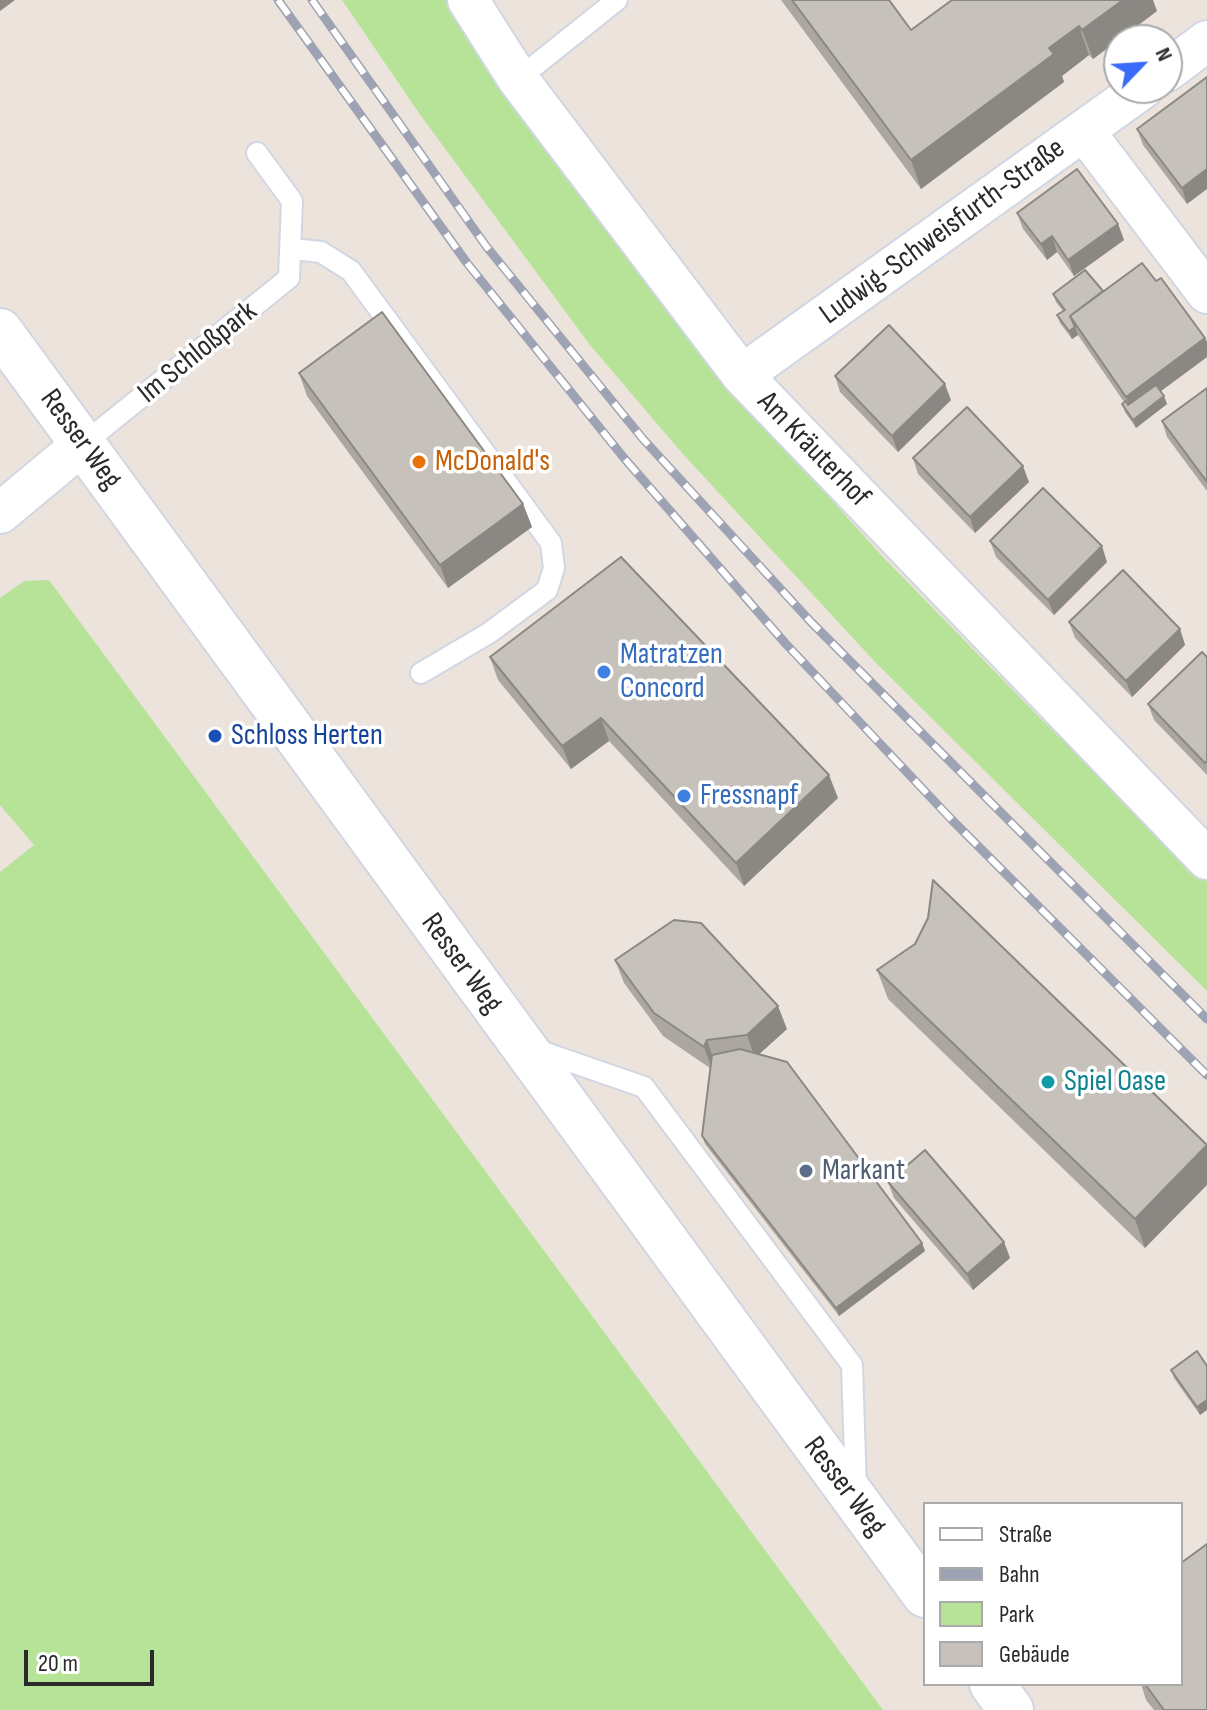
<!DOCTYPE html>
<meta charset="utf-8">
<style>
body{margin:0}
#map{position:relative;width:1207px;height:1710px;overflow:hidden;background:#ece4dc;font-family:"Sofia Sans Condensed",sans-serif}
canvas{display:block}
.legend{position:absolute;left:923px;top:1502px;width:260px;height:184px;box-sizing:border-box;background:#fff;border:2px solid #aaa;margin:0;padding:10px 14px;list-style:none;font-size:24px;color:#2a2a2a}
.legend li{display:flex;align-items:center;gap:16px;height:40px}
.legend b{width:40px;border:2px solid #aaa}
.north{position:absolute;left:1103px;top:24px;width:80px;height:80px;box-sizing:border-box;background:#fff;border:2px solid #aaa;border-radius:50%;rotate:65deg;font-size:22px;font-weight:700;line-height:32px;text-align:center;color:#2a2a2a}
.north::after{content:'';display:block;margin:auto;width:28px;height:36px;background:#3b6bf9;clip-path:polygon(50% 0,100% 100%,50% 72%,0 100%)}
.scale{position:absolute;left:24px;top:1650px;width:130px;height:36px;box-sizing:border-box;border:4px solid #2a2a2a;border-top:0;padding-left:10px;font-size:24px;line-height:28px;white-space:nowrap;color:#2a2a2a;-webkit-text-stroke:6px #fff;paint-order:stroke}
</style>
<div id="map">
<canvas width="1207" height="1710"></canvas>
<ul class="legend">
<li><b style="height:10px;background:#fff"></b>Straße</li>
<li><b style="height:10px;background:#9ea3b4"></b>Bahn</li>
<li><b style="height:22px;background:#b6e398"></b>Park</li>
<li><b style="height:22px;background:#c7c1bb"></b>Gebäude</li>
</ul>
<div class="north">N</div>
<div class="scale">20 m</div>
</div>
<script>
const g = document.querySelector('canvas').getContext('2d');
g.lineJoin = 'round';
function fillPath(path, color) { g.fillStyle = color; g.fill(path, 'evenodd'); }
const poly = rows => new Path2D(rows.map(r => 'M' + r).join(''));
function trace(path, color, width, dash) { g.strokeStyle = color; g.lineWidth = width; g.lineCap = dash ? 'butt' : 'round'; g.setLineDash(dash || []); g.stroke(path); }
function drawText(font, color, halo, rows, align = 'center') {
  g.font = font + ' "Sofia Sans Condensed",sans-serif'; g.lineWidth = 7; g.setLineDash([]); g.textBaseline = 'middle'; g.strokeStyle = halo; g.fillStyle = color; for (const [text, x, y, turn = 0] of rows) {
    g.save(); g.translate(x, y); g.rotate((+turn || 0) * Math.PI / 180); g.textAlign = isNaN(turn) ? turn : align; if (halo) g.strokeText(text, 0, 0); g.fillText(text, 0, 0); g.restore();
  }
}
const green = poly([
 [342,0,448,0,727,384,882,556,1041,719,1207,880,1207,991,876,663,682,453,590,345,421,116],
 [49,580,883,1710,0,1710,0,872,34,845,0,805,0,598,24,581]
]);
const service = poly([
 [518,79,617,0],
 [292,249,321,252,351,271,551,543,554,568,547,590,489,633,421,673],
 [83,444,289,278,292,201,257,153],
 [534,1049,644,1087,852,1365,856,1490]
]);
const minor = poly([
 [468,0,518,79,742,375,1207,859],
 [1167,71,1207,41],
 [1084,131,1207,293],
 [742,375,1143,88],
 [0,513,83,444]
]);
const secondary = poly([
 [0,331,925,1595],
 [992,1684,1011,1710]
]);
const rail = poly([
 [278,0,467,263,624,458,786,644,952,820,1207,1075],
 [312,0,486,246,643,439,811,622,1207,1019]
]);
const wall = poly([
 [781,0,889,0,911,30,1157,11,1093,59,1089,55,1062,76,1064,82,921,189],
 [1207,77,1187,204,1143,145,1137,129],
 [1017,213,1118,224,1124,240,1074,276,1057,252,1047,260,1023,229],
 [1156,281,1205,338,1207,342,1207,357,1161,391,1167,404,1136,428,1125,412,1122,404,1124,402,1078,335,1072,339,1060,323,1057,315,1063,311,1056,302,1053,294,1103,291],
 [299,373,523,504,532,527,448,588,307,396],
 [835,376,951,400,898,452,840,392],
 [1207,388,1207,491,1167,437,1162,421],
 [913,458,1029,482,975,533,918,474],
 [990,541,1107,562,1054,615,996,557],
 [1069,622,1180,629,1185,645,1132,697,1075,638],
 [490,657,838,798,744,886,609,741,571,769,498,680],
 [1207,657,1207,775,1154,720,1148,704],
 [928,918,1207,1145,1145,1248,888,999,877,970,915,944],
 [615,960,787,1029,759,1054,922,1243,925,1251,839,1316,705,1144,702,1136,710,1068,663,1036,624,983],
 [888,1182,1004,1242,1010,1258,973,1290,894,1198],
 [1197,1351,1200,1415,1174,1378,1171,1370],
 [1141,1684,1181,1684,1207,1710,1154,1710,1146,1700]
]);
const shadedWall = poly([
 [0,0,15,0,0,11],
 [1123,0,1153,0,1157,11,1093,59,1082,30],
 [1079,26,1089,55,1062,76,1064,82,921,189,911,160,1049,48],
 [1207,169,1207,189,1187,204,1182,188],
 [1118,224,1124,240,1074,276,1068,260],
 [1052,236,1057,252,1047,260,1041,244],
 [1075,327,1078,335,1072,339,1069,331],
 [1205,338,1207,342,1207,357,1131,413,1126,397],
 [945,384,951,400,898,452,892,436],
 [1164,396,1167,404,1136,428,1133,420],
 [1023,466,1029,482,975,533,970,517],
 [523,504,532,527,448,588,440,565],
 [1102,546,1107,562,1054,615,1048,600],
 [1180,629,1185,645,1132,697,1126,681],
 [601,718,609,741,571,769,562,746],
 [829,775,838,798,744,886,736,863],
 [778,1006,787,1029,755,1058,747,1035],
 [707,1040,715,1063,712,1069,704,1047],
 [1207,1146,1207,1185,1145,1248,1135,1219],
 [1004,1242,1010,1258,973,1290,967,1274],
 [922,1243,925,1251,839,1316,836,1308],
 [1207,1400,1207,1410,1200,1415,1197,1407]
]);
const building = poly([
 [792,0,889,0,911,30,952,0,1123,0,1082,30,1079,26,1049,48,1054,54,911,160,792,0],
 [1207,77,1207,169,1182,188,1137,129,1207,77],
 [1077,169,1118,224,1068,260,1052,236,1041,244,1017,213,1077,169],
 [1142,263,1156,281,1161,278,1205,338,1126,397,1070,316,1142,263],
 [1085,270,1103,291,1070,316,1075,327,1069,331,1057,315,1065,310,1053,294,1085,270],
 [382,312,523,504,440,565,299,373,382,312],
 [889,325,945,384,892,436,835,376,889,325],
 [1156,385,1164,396,1133,420,1122,404,1126,401,1128,405,1156,385],
 [1207,388,1207,482,1162,421,1207,388],
 [967,407,1023,466,970,517,913,458,967,407],
 [1043,488,1102,546,1048,600,990,541,1043,488],
 [621,557,829,775,736,863,601,718,562,746,490,657,621,557],
 [1123,570,1180,629,1126,681,1069,622,1123,570],
 [1202,652,1207,657,1207,761,1205,763,1148,704,1202,652],
 [933,880,1207,1145,1135,1219,877,970,915,944,928,918,933,880],
 [674,920,701,923,778,1006,747,1035,707,1040,704,1047,654,1013,615,960,674,920],
 [740,1049,787,1062,922,1243,836,1308,702,1136,712,1055,740,1049],
 [925,1150,1004,1242,967,1274,888,1182,925,1150],
 [1197,1351,1207,1366,1207,1400,1197,1407,1171,1370,1197,1351],
 [1207,1544,1207,1710,1164,1710,1145,1684,1181,1684,1181,1563,1207,1544]
]);
const markers = [
 [419,462,8,"#e8710a"],
 [604,672,8,"#3f7fe0"],
 [215,736,8,"#1a4fb4"],
 [684,796,8,"#3f7fe0"],
 [1048,1082,8,"#0f9aa8"],
 [806,1171,8,"#5c6f8a"]
];
const streetNames = [
 ["Ludwig-Schweisfurth-Straße",943,232,-36],
 ["Im Schloßpark",198,353,-39],
 ["Resser Weg",80,440,54],
 ["Am Kräuterhof",813,450,46],
 ["Resser Weg",461,964,54],
 ["Resser Weg",844,1487,53]
];
const foodNames = [
 ["McDonald's",435,462]
];
const shopNames = [
 ["Matratzen",620,655],
 ["Concord",620,689],
 ["Fressnapf",700,796]
];
const transitNames = [
 ["Schloss Herten",231,736]
];
const cultureNames = [
 ["Spiel Oase",1064,1082]
];
const serviceNames = [
 ["Markant",822,1171]
];
fillPath(green, '#b6e398');
trace(service, '#d1d6e3', 24);
trace(minor, '#d1d6e3', 44);
trace(secondary, '#d1d6e3', 48);
trace(service, '#fff', 20);
trace(minor, '#fff', 40);
trace(secondary, '#fff', 44);
trace(rail, '#9ea3b4', 9);
trace(rail, '#fff', 6, [18]);
fillPath(wall, '#aba6a1');
fillPath(shadedWall, '#8b8783');
fillPath(building, '#c7c1bb');
trace(building, '#8b8783', 2);
for (const [x, y, r, color] of markers) { const dot = new Path2D(); dot.arc(x, y, r, 0, 2 * Math.PI); g.fillStyle = color; g.fill(dot); trace(dot, '#fff', 3); }
drawText('30px', '#2a2a2a', '#fff', streetNames);
drawText('30px', '#c56008', '#fff', foodNames, 'left');
drawText('30px', '#366cbe', '#fff', shopNames, 'left');
drawText('30px', '#164399', '#fff', transitNames, 'left');
drawText('30px', '#0d838f', '#fff', cultureNames, 'left');
drawText('30px', '#4e5e75', '#fff', serviceNames, 'left');
</script>
